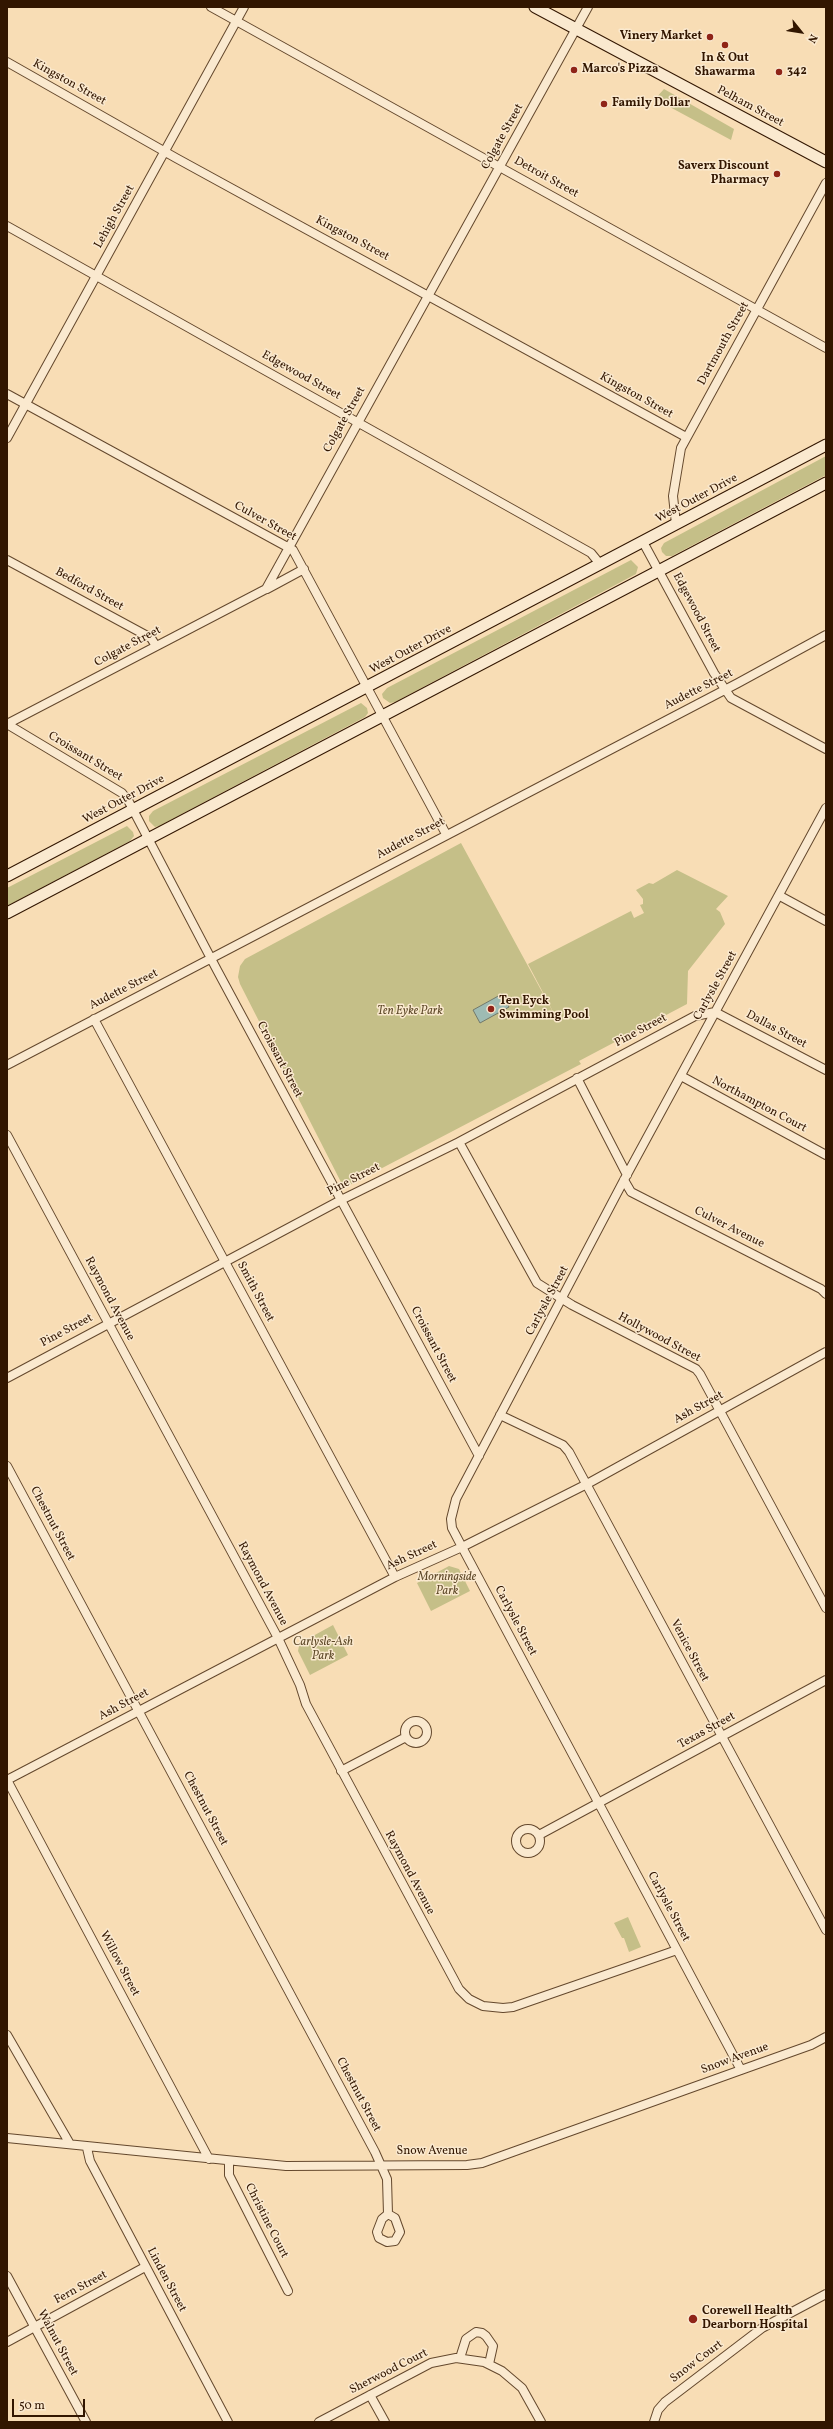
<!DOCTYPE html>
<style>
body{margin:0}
#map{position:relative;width:833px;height:2429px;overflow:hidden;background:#f8ddb5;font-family:Vollkorn,serif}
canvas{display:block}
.frame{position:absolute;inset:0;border:8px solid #321600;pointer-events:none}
.north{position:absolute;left:781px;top:12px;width:40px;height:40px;-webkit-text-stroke:3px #fae9cf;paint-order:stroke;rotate:120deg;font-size:11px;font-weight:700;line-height:16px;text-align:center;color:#321600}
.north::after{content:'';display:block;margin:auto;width:14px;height:18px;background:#321600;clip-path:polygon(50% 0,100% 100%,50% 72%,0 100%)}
.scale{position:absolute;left:12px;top:2399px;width:73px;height:18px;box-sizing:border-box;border:2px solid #321600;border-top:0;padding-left:5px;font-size:12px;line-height:14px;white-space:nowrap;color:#321600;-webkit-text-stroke:3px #fae9cf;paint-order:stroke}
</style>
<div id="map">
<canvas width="833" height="2429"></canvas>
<div class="frame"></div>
<div class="north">N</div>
<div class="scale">50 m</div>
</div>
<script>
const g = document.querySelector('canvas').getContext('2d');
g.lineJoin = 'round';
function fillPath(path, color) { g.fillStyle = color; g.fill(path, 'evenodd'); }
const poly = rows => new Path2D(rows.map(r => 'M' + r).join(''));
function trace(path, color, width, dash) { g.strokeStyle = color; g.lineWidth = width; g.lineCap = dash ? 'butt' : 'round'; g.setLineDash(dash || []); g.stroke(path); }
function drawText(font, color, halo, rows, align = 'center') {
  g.font = font + ' Vollkorn,serif'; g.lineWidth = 3; g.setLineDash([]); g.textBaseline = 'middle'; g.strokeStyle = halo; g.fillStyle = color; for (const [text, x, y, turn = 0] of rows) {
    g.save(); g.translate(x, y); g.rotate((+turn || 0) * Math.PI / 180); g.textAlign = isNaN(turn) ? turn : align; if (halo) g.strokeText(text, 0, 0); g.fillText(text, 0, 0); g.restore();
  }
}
const green = poly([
 [664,89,734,129,731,140,655,99],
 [826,456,826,475,672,556,666,556,662,552,661,548,664,543],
 [631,560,638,567,636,574,395,702,390,703,383,698,382,694,387,688],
 [361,703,367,708,368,713,365,717,159,826,155,827,149,821,149,816,153,811],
 [127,826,133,832,134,836,130,841,7,906,7,888],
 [461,843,559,1023,528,964,631,911,634,918,644,913,640,905,643,904,643,899,636,890,649,883,653,884,677,870,728,896,716,909,720,912,725,924,688,971,687,1004,579,1061,581,1064,344,1188,240,984,238,977,240,966,245,959],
 [449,1566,459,1569,470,1591,431,1611,417,1583],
 [333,1625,348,1655,310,1675,298,1651,299,1646,302,1642],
 [628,1917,641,1947,629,1952,624,1938,622,1938,614,1923]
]);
const water = poly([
 [502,994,509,1007,480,1023,473,1010,502,994]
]);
const street = poly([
 [211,7,826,348],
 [7,62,176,158,686,437],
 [7,226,591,553,600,564],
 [7,394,293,550,446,834],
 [7,438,244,7],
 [676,524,673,496,681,448,826,183],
 [643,542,714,673,731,698,826,749],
 [7,560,151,638,156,646],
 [267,589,304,569],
 [7,724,266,589,588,7],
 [7,724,122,793,129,802,217,970,479,1456],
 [780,896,826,921],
 [94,1019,395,1577],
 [7,1065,738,683,826,635],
 [681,1076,826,1155],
 [577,1078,627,1175],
 [7,1135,278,1638,300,1685,306,1704,459,1989,469,1999,483,2006,503,2008,513,2007,677,1950],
 [459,1142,537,1283,572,1305,696,1369,700,1374,826,1608],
 [624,1180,631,1192,821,1289,826,1294],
 [7,1378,341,1200,459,1142,695,1016,715,1012,826,1070],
 [500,1415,563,1445,569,1452,826,1930],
 [7,1466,375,2152,387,2179,388,2214],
 '405 1732a11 11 0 1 1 22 0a11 11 0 1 1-22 0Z',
 [341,1771,406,1737],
 [7,1780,395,1577,462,1547,587,1484,826,1352],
 [7,1780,209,2159],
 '516 1841a12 12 0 1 1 24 0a12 12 0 1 1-24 0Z',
 [539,1835,826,1680],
 [7,2035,70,2144],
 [741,2070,462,1547,452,1528,451,1519,456,1499,624,1180,826,808],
 [7,2138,286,2166,467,2165,482,2163,741,2070,811,2045,826,2037],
 [87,2148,90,2161,228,2422],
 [229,2161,229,2175,288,2291],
 [388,2214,395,2218,400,2232,395,2241,387,2242,379,2238,377,2232,382,2219,388,2214],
 [7,2276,86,2422],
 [7,2342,145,2267],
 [460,2358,466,2339,476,2332,482,2333,486,2336,493,2346,489,2364],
 [370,2395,385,2422],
 [319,2422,431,2363,456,2358,484,2362,502,2371,522,2388,541,2422],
 [654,2422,658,2410,665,2402,762,2328,826,2294]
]);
const secondary = poly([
 [535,7,826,162],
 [7,876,826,445],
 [7,913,826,483]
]);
const markers = [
 [710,37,4,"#8f2418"],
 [725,45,4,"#8f2418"],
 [574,70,4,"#8f2418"],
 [779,72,4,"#8f2418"],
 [604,104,4,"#8f2418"],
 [777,174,4,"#8f2418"],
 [491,1009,4,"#8f2418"],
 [693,2319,5,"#8f2418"]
];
const poiNames = [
 ["Vinery Market",702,37,"right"],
 ["In & Out",725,59,"center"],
 ["Shawarma",725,73,"center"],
 ["Marco's Pizza",582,70],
 ["342",787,72],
 ["Family Dollar",612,104],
 ["Saverx Discount",769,167,"right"],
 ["Pharmacy",769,181,"right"],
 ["Ten Eyck",499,1002],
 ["Swimming Pool",499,1016],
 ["Corewell Health",702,2312],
 ["Dearborn Hospital",702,2326]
];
const streetNames = [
 ["Kingston Street",69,83,29],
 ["Pelham Street",750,107,28],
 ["Colgate Street",503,137,-61],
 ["Detroit Street",546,178,29],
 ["Lehigh Street",115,217,-61],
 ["Kingston Street",352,239,28],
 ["Dartmouth Street",724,344,-61],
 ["Edgewood Street",301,376,29],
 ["Kingston Street",636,396,29],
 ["Colgate Street",345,420,-61],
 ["West Outer Drive",697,499,-28],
 ["Culver Street",265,522,29],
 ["Bedford Street",89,590,29],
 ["Edgewood Street",696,613,62],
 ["Colgate Street",128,647,-28],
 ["West Outer Drive",411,650,-28],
 ["Audette Street",699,690,-27],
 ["Croissant Street",85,757,31],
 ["West Outer Drive",124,800,-28],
 ["Audette Street",411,839,-28],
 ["Carlysle Street",716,986,-61],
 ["Audette Street",124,990,-27],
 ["Dallas Street",776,1030,28],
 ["Pine Street",641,1031,-28],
 ["Croissant Street",279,1060,62],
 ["Northampton Court",759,1105,28],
 ["Pine Street",354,1180,-27],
 ["Culver Avenue",729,1228,27],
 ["Smith Street",255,1292,62],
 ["Raymond Avenue",109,1299,62],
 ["Carlysle Street",548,1301,-62],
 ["Pine Street",67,1331,-28],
 ["Hollywood Street",659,1338,28],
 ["Croissant Street",433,1345,62],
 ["Ash Street",699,1408,-29],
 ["Chestnut Street",52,1524,62],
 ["Ash Street",412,1556,-25],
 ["Raymond Avenue",262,1584,62],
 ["Carlysle Street",515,1621,62],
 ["Venice Street",689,1651,62],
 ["Ash Street",124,1705,-28],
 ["Texas Street",707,1731,-29],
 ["Chestnut Street",205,1809,62],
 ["Raymond Avenue",409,1873,62],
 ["Carlysle Street",668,1907,62],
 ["Willow Street",119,1964,62],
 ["Snow Avenue",735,2059,-20],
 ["Chestnut Street",358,2095,62],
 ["Snow Avenue",432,2152],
 ["Christine Court",266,2221,63],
 ["Linden Street",166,2280,62],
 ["Fern Street",81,2288,-28],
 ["Walnut Street",57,2343,62],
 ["Snow Court",697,2362,-37],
 ["Sherwood Court",389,2372,-27]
];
const parkNames = [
 ["Ten Eyke Park",410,1012],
 ["Morningside",447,1578],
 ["Park",447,1592],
 ["Carlysle-Ash",323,1643],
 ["Park",323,1657]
];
fillPath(green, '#c5bf88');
fillPath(water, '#9ebbb3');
trace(water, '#73796b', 1);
trace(street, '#64482d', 10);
trace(secondary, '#321600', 13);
trace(street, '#fae9cf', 8);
trace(secondary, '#fae9cf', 11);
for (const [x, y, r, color] of markers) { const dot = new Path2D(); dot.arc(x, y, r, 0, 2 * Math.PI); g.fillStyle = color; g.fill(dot); trace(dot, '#fae9cf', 1.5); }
drawText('bold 12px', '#321600', '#fae9cf', poiNames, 'left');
drawText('12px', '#321600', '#fae9cf', streetNames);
drawText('italic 12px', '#5e4929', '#fae9cf', parkNames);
</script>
